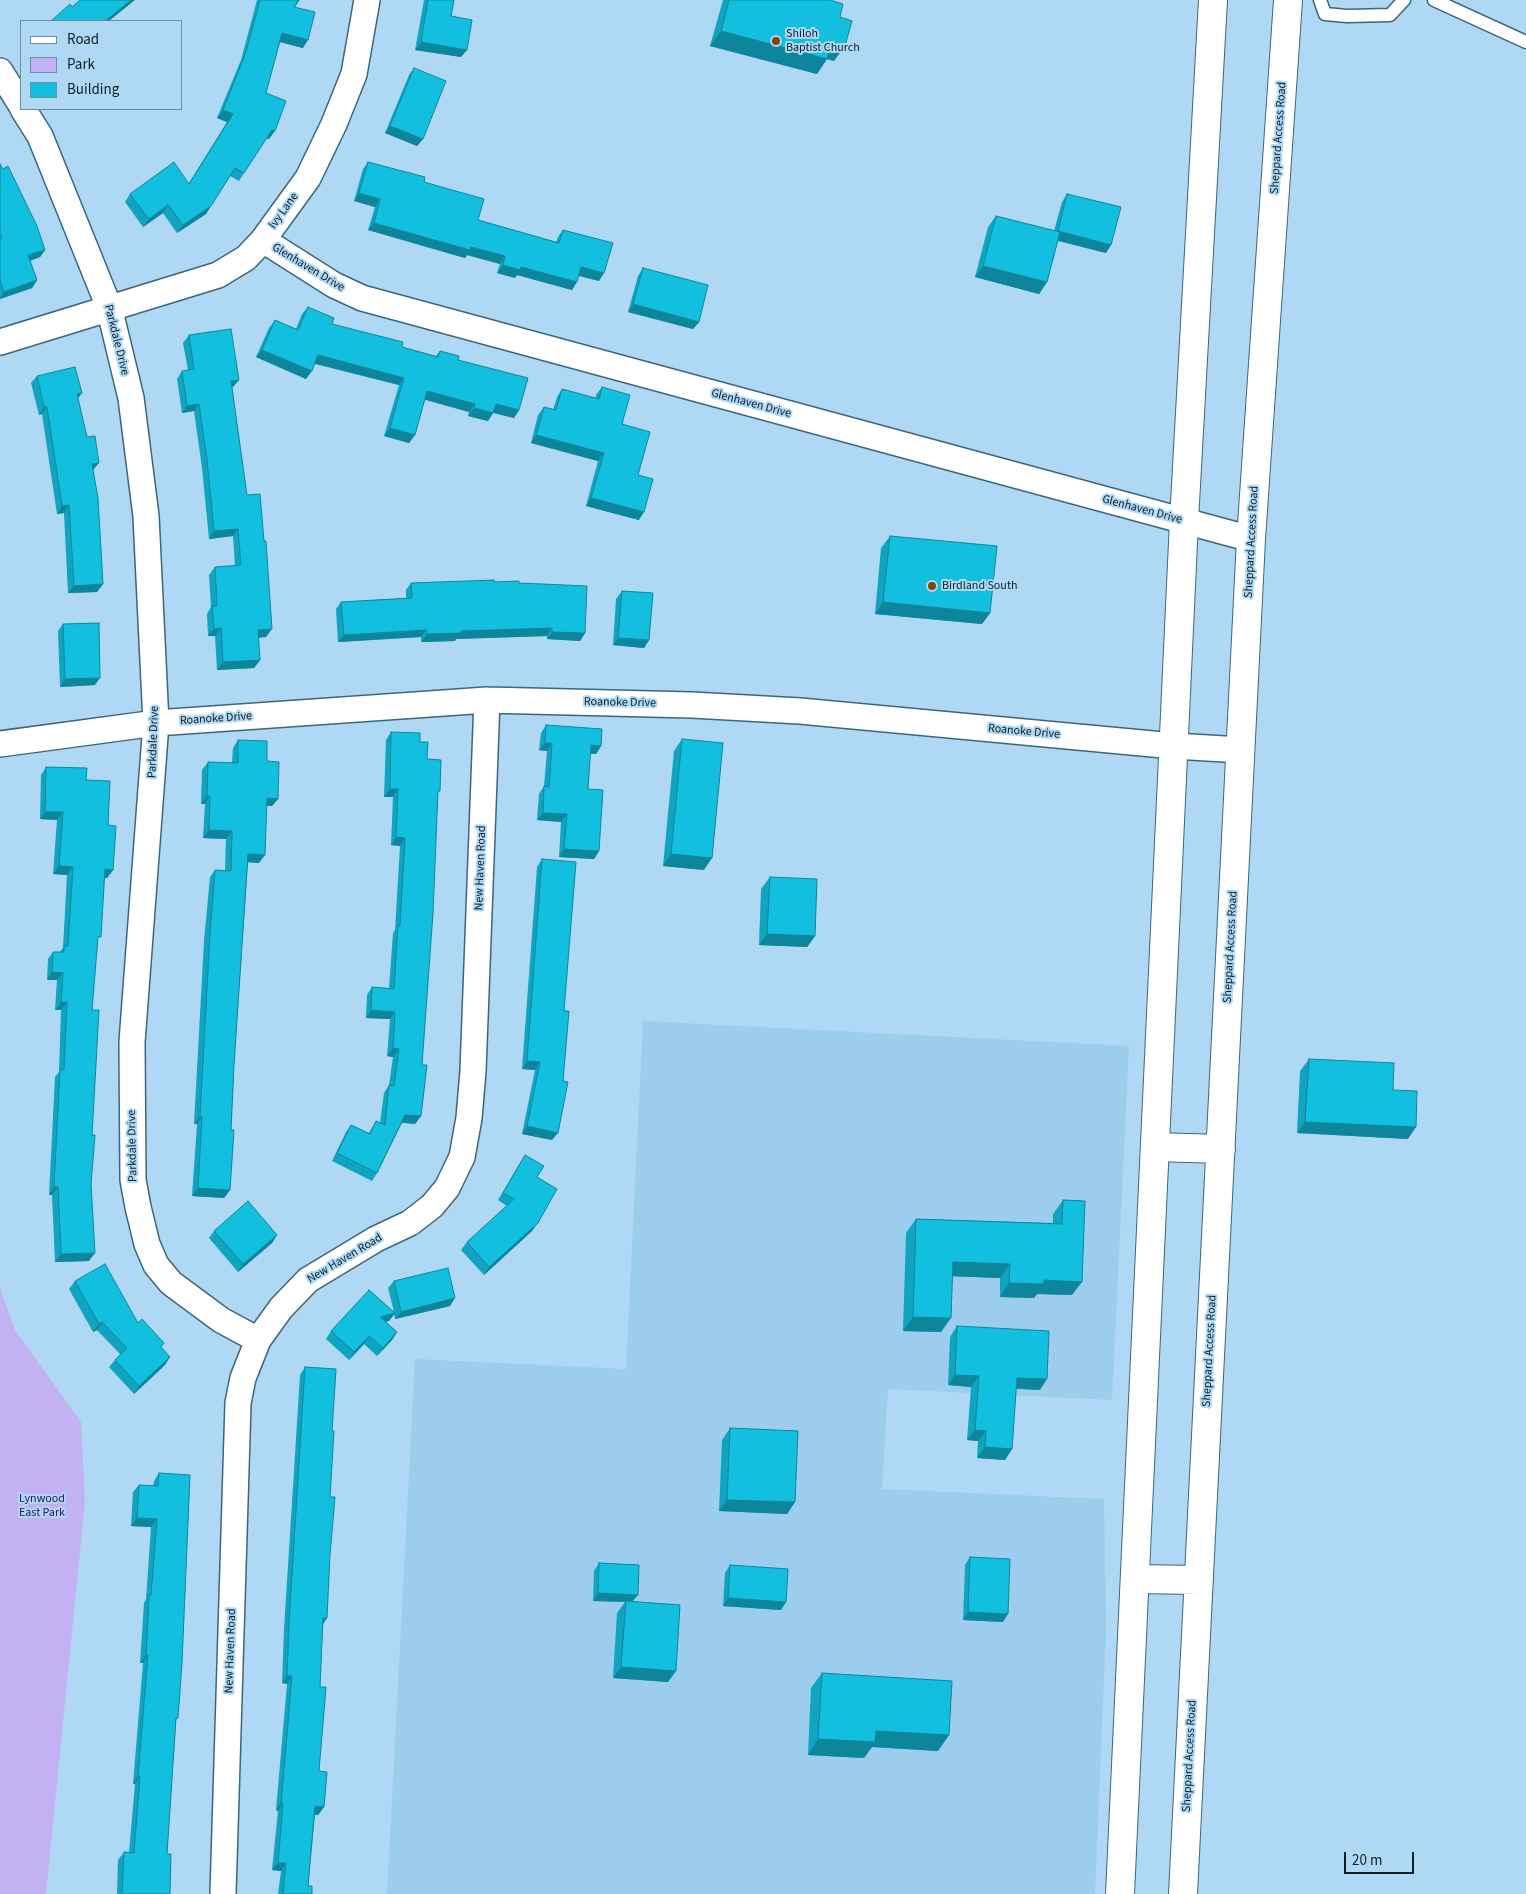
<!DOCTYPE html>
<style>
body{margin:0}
#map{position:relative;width:1526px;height:1894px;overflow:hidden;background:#aed8f3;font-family:"Source Sans 3",sans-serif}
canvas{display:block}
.legend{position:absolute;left:20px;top:20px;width:162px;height:90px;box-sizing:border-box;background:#aed8f3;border:1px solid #6e8ea1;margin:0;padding:6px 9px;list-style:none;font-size:15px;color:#0d1e27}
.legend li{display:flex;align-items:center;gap:10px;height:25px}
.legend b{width:25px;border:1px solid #6e8ea1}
.scale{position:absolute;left:1344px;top:1852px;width:70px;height:22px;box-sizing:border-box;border:2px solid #0d1e27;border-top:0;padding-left:6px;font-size:15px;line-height:18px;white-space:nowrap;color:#0d1e27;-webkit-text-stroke:4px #aed8f3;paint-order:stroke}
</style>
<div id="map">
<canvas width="1526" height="1894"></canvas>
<ul class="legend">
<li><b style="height:6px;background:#fff"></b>Road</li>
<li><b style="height:14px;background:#c3b2f3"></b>Park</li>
<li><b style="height:14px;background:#13bfdf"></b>Building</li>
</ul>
<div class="scale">20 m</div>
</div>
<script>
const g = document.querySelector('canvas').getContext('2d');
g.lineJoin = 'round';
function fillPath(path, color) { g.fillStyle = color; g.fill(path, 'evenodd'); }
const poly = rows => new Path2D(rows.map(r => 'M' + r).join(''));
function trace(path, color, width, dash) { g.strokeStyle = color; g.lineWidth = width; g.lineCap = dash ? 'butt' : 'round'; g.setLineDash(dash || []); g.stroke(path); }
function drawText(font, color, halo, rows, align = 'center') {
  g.font = font + ' "Source Sans 3",sans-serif'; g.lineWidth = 4; g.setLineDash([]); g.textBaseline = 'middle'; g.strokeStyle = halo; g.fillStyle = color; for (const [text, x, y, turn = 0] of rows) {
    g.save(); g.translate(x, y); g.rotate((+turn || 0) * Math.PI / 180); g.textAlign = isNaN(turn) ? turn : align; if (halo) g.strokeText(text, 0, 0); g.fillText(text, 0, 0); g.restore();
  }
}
const built = poly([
 [643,1021,1129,1046,1112,1400,888,1389,882,1489,1104,1499,1106,1630,1095,1894,387,1894,415,1359,626,1369]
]);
const green = poly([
 [0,1288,15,1330,81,1422,85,1501,46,1894,0,1894]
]);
const service = poly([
 [1320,0,1325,14,1347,16,1390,15,1404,0],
 [1434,0,1526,42]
]);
const minor = poly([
 [0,71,21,105],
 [23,109,40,136,109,307,131,398,146,516,156,723,132,1042,133,1180,138,1207,147,1244,156,1265,171,1283,221,1320,258,1340],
 [263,240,334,285,362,298,1251,539],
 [0,342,218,275,246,258,263,240,308,178,334,124,354,74,367,0],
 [0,744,156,723,487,700,692,705,800,711,1174,746,1241,750],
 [223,1894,238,1403,243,1378,258,1340,281,1308,308,1280,376,1239,410,1223,432,1206,447,1188,462,1157,469,1118,473,1071,487,700]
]);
const secondary = poly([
 [1155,1147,1221,1149],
 [1135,1579,1199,1580],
 [1120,1894,1184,521,1213,0],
 [1183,1894,1251,539,1288,0]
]);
const wall = poly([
 [257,0,300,0,295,7,303,48,280,42,266,93,269,139,266,138,239,181,230,176,206,214,177,233,163,213,143,227,125,202,130,194,189,183,227,122,217,118,241,60],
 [424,0,454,0,451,16,461,57,415,50],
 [723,0,830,0,840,17,834,61,827,59,817,74,710,46],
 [414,68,423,139,417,146,385,133,409,75],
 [368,162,424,182,478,220,556,242,558,237,563,230,599,281,579,276,572,290,517,275,515,278,497,273,500,264,467,255,465,258,368,230,375,207,354,201,363,169],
 [0,164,45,250,40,257,30,261,37,280,32,288,0,299],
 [1067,194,1106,253,1058,241,1047,282,1039,294,975,277,988,227,996,216,1054,231,1062,202],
 [643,268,699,322,693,329,628,312,638,276],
 [308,307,332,324,402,347,436,356,440,351,458,360,519,410,514,418,493,413,488,421,468,416,469,412,425,399,415,435,409,443,384,436,399,385,315,364,306,379,256,357,269,328,275,320,296,329,302,314],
 [189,335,239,380,232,387,266,637,258,638,260,660,254,668,217,670,215,636,208,636,207,614,211,607,209,575,215,567,235,566,233,536,209,539,202,468,194,411,182,413,177,379,182,371,188,370,183,343],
 [37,376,78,399,93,470,103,584,97,592,68,593,64,513,57,514,42,414,39,415,31,383],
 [602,387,622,424,638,475,639,520,586,506,598,461,531,443,538,415,544,407,553,410,557,397,562,389,596,398,596,395],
 [890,536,990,613,982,624,875,614,881,548],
 [494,582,519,583,585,633,580,641,547,639,547,636,456,639,455,641,421,642,421,637,338,642,336,609,341,602,406,598,406,590,411,583],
 [622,591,649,640,644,648,613,645,616,599],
 [63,624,95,685,60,687,58,631],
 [546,725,601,746,596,754,590,753,588,789,599,851,594,859,559,857,561,822,537,820,539,794,544,786,547,751,539,750,541,733],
 [391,732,420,742,427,759,438,793,422,1065,421,1116,415,1124,402,1123,377,1173,372,1181,332,1161,346,1132,351,1125,369,1133,376,1121,380,1123,384,1093,389,1085,393,1057,387,1056,390,1019,366,1018,367,995,372,987,389,988,393,933,395,930,400,846,391,845,393,797,384,797,386,740],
 [682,739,704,870,663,866,674,751],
 [238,740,267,761,278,799,272,806,266,806,259,863,248,862,234,1065,231,1130,230,1190,224,1198,192,1196,197,1124,194,1124,204,941,210,877,215,870,225,870,226,839,203,838,205,804,201,804,202,770,208,762,232,763,233,748],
 [46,767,86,780,108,825,113,870,107,878,104,877,97,942,92,1010,91,1184,89,1261,55,1262,52,1195,49,1195,55,1077,59,1072,61,1010,55,1010,57,980,47,980,48,959,53,952,60,952,63,948,67,875,53,874,57,820,40,819,41,775],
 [542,859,552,1140,522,1134,535,1070,522,1069,537,867],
 [770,877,815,936,807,947,759,945,761,889],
 [1309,1059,1393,1090,1408,1139,1297,1133,1300,1071],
 [525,1155,537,1177,532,1231,484,1275,461,1250,467,1242,507,1206,498,1200,520,1163],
 [1063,1200,1072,1295,1037,1294,1034,1298,1000,1297,1000,1278,952,1276,941,1332,903,1331,906,1233,916,1219,1053,1223,1053,1214],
 [214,1231,277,1235,272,1243,238,1272,209,1238],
 [75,1281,161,1348,165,1365,134,1394,109,1367,115,1360,120,1354,97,1330,93,1332,69,1289],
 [394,1281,450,1306,395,1319,394,1314,389,1321,385,1322,397,1332,392,1340,377,1356,364,1344,349,1360,326,1339,331,1331,394,1312,388,1288],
 [957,1326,1040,1390,1016,1389,1012,1449,1005,1460,977,1458,978,1441,967,1440,971,1387,948,1385,950,1337],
 [305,1367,332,1431,320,1687,319,1771,324,1807,318,1815,315,1814,308,1886,312,1894,278,1894,281,1871,272,1870,278,1811,276,1810,287,1684,282,1683,284,1629,300,1375],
 [730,1428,795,1502,787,1514,719,1511,722,1440],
 [159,1473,178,1718,176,1720,167,1854,170,1894,117,1894,118,1860,124,1852,129,1852,135,1784,133,1784,143,1663,140,1663,144,1603,146,1599,151,1527,131,1526,133,1492,139,1485,153,1486,154,1481],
 [970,1557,1003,1622,963,1620,965,1565],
 [599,1563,633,1602,668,1682,613,1678,617,1613,625,1602,593,1601,594,1571],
 [730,1565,781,1610,723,1606,725,1573],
 [822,1673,949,1735,938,1751,872,1747,864,1758,808,1755,811,1688]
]);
const shadedWall = poly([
 [131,0,135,0,109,21,105,21],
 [721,31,831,42,845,46,834,61,827,59,817,74,710,46],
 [282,33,308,40,303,48,276,41],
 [421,42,467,50,461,57,415,50],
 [223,110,233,114,227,122,217,118],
 [390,126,423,139,417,146,385,133],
 [272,130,275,131,269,139,266,138],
 [359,193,380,199,375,207,354,201],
 [168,205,163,213,143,227,149,219],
 [211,206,206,214,177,233,183,225],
 [374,223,471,247,505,256,500,264,467,255,465,258,368,230],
 [1058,231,1111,245,1106,253,1052,239],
 [45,250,40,257,23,263,28,255],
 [503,265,521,267,577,282,572,290,517,275,515,278,497,273],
 [983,266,1047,282,1039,294,975,277],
 [581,267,604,273,599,281,576,275],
 [37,280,32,288,0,299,0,298,4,292],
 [633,304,699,322,693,329,628,312],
 [262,350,312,371,306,379,256,357],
 [318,355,404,378,399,385,313,363],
 [239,380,233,387,226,388,231,381],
 [427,391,475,404,469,412,422,399],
 [82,393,76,401,77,394],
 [199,404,194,411,182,413,187,406],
 [496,404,519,410,514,418,490,412],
 [44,407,47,407,42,414,39,415],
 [474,408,493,413,488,421,468,416],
 [390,428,415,435,409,443,384,436],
 [536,435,604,453,598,461,531,443],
 [99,463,93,470,92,464],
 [591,498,644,512,639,520,586,506],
 [69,505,64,513,57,514,62,506],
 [238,529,233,536,209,539,214,531],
 [103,584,97,592,68,593,74,586],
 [883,602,990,613,982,624,875,614],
 [221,628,215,636,208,636,214,629],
 [552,628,547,636,456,639,455,641,421,642,427,634,461,631],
 [272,629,266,637,252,638,258,630],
 [426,630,421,637,338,642,344,635],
 [552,632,585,633,580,641,547,639],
 [618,638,649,640,644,648,613,645],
 [260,660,254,668,217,670,223,662],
 [100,678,95,685,60,687,65,679],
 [545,743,552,743,547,751,539,750],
 [591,745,601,746,596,754,585,753],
 [390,789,398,789,393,797,384,797],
 [207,796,210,796,205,804,201,804],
 [267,798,278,799,272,806,261,806],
 [45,812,63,812,57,820,40,819],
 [543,813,567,814,561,822,537,820],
 [209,830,232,831,226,839,203,838],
 [396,837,405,838,400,846,391,845],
 [564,849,599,851,594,859,559,857],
 [248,854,265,855,259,863,243,862],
 [671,854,712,858,704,870,663,866],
 [59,866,73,867,67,875,53,874],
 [105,869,113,870,107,878,99,877],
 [767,934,815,936,807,947,759,945],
 [52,972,63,973,57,980,47,980],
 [61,1002,67,1002,61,1010,55,1010],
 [371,1010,395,1012,390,1019,366,1018],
 [393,1048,399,1049,393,1057,387,1056],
 [527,1061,540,1062,535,1070,522,1069],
 [405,1115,421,1116,415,1124,400,1122],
 [200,1116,202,1117,197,1124,194,1124],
 [1305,1122,1416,1127,1408,1139,1297,1133],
 [527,1126,558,1133,552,1140,522,1134],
 [54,1187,58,1187,52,1195,49,1195],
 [198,1188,230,1190,224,1198,192,1196],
 [538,1223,532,1231,484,1275,489,1267],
 [277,1235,272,1243,238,1272,243,1264],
 [95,1253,89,1261,55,1262,61,1254],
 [953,1262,1010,1264,1000,1278,943,1276],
 [1044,1280,1082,1282,1072,1295,1037,1294,1034,1298,1000,1297,1009,1283],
 [455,1298,450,1306,395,1319,401,1312],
 [395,1313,389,1321,374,1324,380,1317],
 [913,1317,951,1318,941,1332,903,1331],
 [102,1322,97,1330,93,1332,99,1324],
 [397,1332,392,1340,377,1356,383,1348],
 [369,1336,364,1344,349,1360,354,1352],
 [170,1357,165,1365,134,1394,139,1386],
 [955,1375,979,1376,971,1387,948,1385],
 [1017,1378,1047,1379,1040,1390,1010,1388],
 [975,1430,986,1431,978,1441,967,1440],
 [985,1447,1012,1449,1005,1460,977,1458],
 [727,1500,795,1502,787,1514,719,1511],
 [137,1518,157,1519,151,1527,131,1526],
 [598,1593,638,1595,632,1602,593,1601],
 [728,1598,786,1602,781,1610,723,1606],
 [968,1612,1008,1614,1003,1622,963,1620],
 [323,1618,327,1618,322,1626],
 [146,1655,148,1655,143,1663,140,1663],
 [621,1667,676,1671,668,1682,613,1678],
 [287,1676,292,1676,287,1684,282,1683],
 [876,1731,949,1735,938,1751,872,1747,864,1758,808,1755,818,1739],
 [138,1776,140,1776,135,1784,133,1784],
 [281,1803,283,1803,278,1811,276,1810],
 [315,1806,324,1807,318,1815,310,1814],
 [278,1863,286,1863,281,1871,272,1870]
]);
const building = poly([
 [80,0,131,0,105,21,51,21,70,4,72,7,80,0],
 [260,0,299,0,294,7,315,12,308,40,282,33,266,93,286,101,275,131,272,130,244,173,235,168,211,206,183,225,168,205,149,219,130,194,174,162,189,184,233,114,223,110,246,52,260,0],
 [428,0,454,0,451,16,472,20,467,50,421,42,428,0],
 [729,0,830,0,843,4,840,17,852,21,845,46,831,42,827,59,721,31,729,0],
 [414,68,446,81,423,139,390,126,414,68],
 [368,162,425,177,424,182,484,199,478,220,559,243,563,230,613,243,604,273,581,267,577,282,521,267,520,270,503,265,505,256,471,247,470,250,374,223,380,199,359,193,368,162],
 [0,164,3,169,8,166,37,226,45,250,28,255,37,280,4,292,0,280,0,238,2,238,0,233,0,164],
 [1067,194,1121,207,1111,245,1058,231,1067,194],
 [996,216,1060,232,1047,282,983,266,996,216],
 [643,268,708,285,699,322,633,304,643,268],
 [308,307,334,318,332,324,403,342,402,347,438,357,440,351,459,356,458,360,528,378,519,410,496,404,493,413,474,408,475,404,427,391,415,435,390,428,404,378,318,355,312,371,262,350,275,320,298,330,308,307],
 [231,329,239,380,231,381,247,495,260,494,264,541,266,541,272,629,258,630,260,660,223,662,221,628,214,629,212,606,217,606,215,567,241,565,238,529,214,531,207,460,199,404,187,406,182,371,194,369,189,335,231,329],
 [75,367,82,393,77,394,87,437,95,436,99,463,92,464,98,498,103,584,74,586,69,505,62,506,47,407,44,407,37,376,75,367],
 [602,387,630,395,622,424,650,432,638,475,653,479,644,512,591,498,604,453,536,435,544,407,556,410,562,389,599,399,602,387],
 [890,536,997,546,990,613,883,602,890,536],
 [494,580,494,582,519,581,519,583,587,586,585,633,552,632,552,628,461,631,461,633,427,634,426,630,344,635,341,602,412,598,411,583,494,580],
 [622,591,653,593,649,640,618,638,622,591],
 [99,623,100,678,65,679,63,624,99,623],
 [546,725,602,729,601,746,591,745,588,789,603,790,599,851,564,849,567,814,543,813,544,786,549,787,552,743,545,743,546,725],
 [391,732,420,733,420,742,428,742,427,759,441,760,440,791,438,791,433,913,422,1065,427,1065,421,1116,405,1115,377,1173,337,1153,351,1125,370,1134,376,1121,385,1125,389,1085,394,1086,399,1049,393,1048,395,1012,371,1010,372,987,394,989,398,925,400,926,405,838,396,837,398,789,390,789,391,732],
 [682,739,723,743,712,858,671,854,682,739],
 [238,740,267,741,267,761,279,762,278,799,267,798,265,855,248,854,234,1065,231,1130,234,1130,230,1190,198,1188,202,1117,200,1116,210,933,215,870,231,871,232,831,209,830,210,796,207,796,208,762,238,763,238,740],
 [46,767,87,768,86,780,110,781,108,825,116,826,113,870,105,869,101,937,98,937,92,1010,99,1010,92,1135,95,1135,91,1184,95,1253,61,1254,58,1187,54,1187,60,1069,64,1070,67,1002,61,1002,63,973,52,972,53,952,64,952,64,946,68,946,73,867,59,866,63,812,45,812,46,767],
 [542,859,576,862,564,1011,569,1011,563,1081,568,1082,558,1133,527,1126,540,1062,527,1061,542,859],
 [770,877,817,879,815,936,767,934,770,877],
 [1309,1059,1394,1063,1393,1090,1417,1091,1416,1127,1305,1122,1309,1059],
 [525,1155,544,1166,537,1177,557,1189,538,1223,489,1267,467,1242,514,1199,503,1193,525,1155],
 [1063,1200,1085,1201,1082,1282,1044,1280,1044,1284,1009,1283,1010,1264,953,1262,951,1318,913,1317,916,1219,1062,1224,1063,1200],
 [248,1201,277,1235,243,1264,214,1231,248,1201],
 [105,1264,138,1323,142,1319,164,1343,161,1347,170,1357,139,1386,115,1360,127,1348,102,1322,99,1324,75,1281,105,1264],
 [448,1268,455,1298,401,1312,394,1281,448,1268],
 [369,1290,395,1313,380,1317,397,1332,383,1348,369,1336,354,1352,331,1331,369,1290],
 [957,1326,1049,1331,1047,1379,1017,1378,1012,1449,985,1447,986,1431,975,1430,979,1376,955,1375,957,1326],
 [305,1367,336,1369,332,1431,334,1431,330,1497,335,1497,330,1555,327,1618,323,1618,320,1687,326,1687,319,1771,327,1772,324,1807,315,1806,308,1886,312,1886,312,1894,283,1894,286,1863,278,1863,283,1803,281,1803,292,1676,287,1676,289,1622,305,1367],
 [730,1428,798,1431,795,1502,727,1500,730,1428],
 [159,1473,190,1475,182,1663,178,1718,176,1718,167,1854,171,1854,170,1894,122,1894,124,1852,134,1853,140,1776,138,1776,148,1655,146,1655,149,1595,151,1595,157,1519,137,1518,139,1485,158,1486,159,1473],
 [970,1557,1010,1559,1008,1614,968,1612,970,1557],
 [599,1563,639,1565,638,1595,598,1593,599,1563],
 [730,1565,788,1569,786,1602,728,1598,730,1565],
 [626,1601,680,1605,676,1671,621,1667,626,1601],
 [822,1673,952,1681,949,1735,876,1731,875,1742,818,1739,822,1673]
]);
const markers = [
 [776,41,5,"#834407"],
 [932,586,5,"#834407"]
];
const poiNames = [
 ["Shiloh",786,34],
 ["Baptist Church",786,48],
 ["Birdland South",942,586]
];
const streetNames = [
 ["Sheppard Access Road",1279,138,-86],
 ["Ivy Lane",284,211,-54],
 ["Glenhaven Drive",308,268,31],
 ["Parkdale Drive",116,340,76],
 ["Glenhaven Drive",751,404,15],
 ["Glenhaven Drive",1142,510,15],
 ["Sheppard Access Road",1252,542,-87],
 ["Roanoke Drive",620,703,1],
 ["Roanoke Drive",216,719,-4],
 ["Roanoke Drive",1024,732,5],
 ["Parkdale Drive",154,742,-88],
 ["New Haven Road",481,868,-88],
 ["Sheppard Access Road",1231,947,-87],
 ["Parkdale Drive",133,1146,-91],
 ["New Haven Road",345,1259,-31],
 ["Sheppard Access Road",1210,1351,-87],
 ["New Haven Road",231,1651,-88],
 ["Sheppard Access Road",1190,1756,-87]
];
const parkNames = [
 ["Lynwood",42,1499],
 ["East Park",42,1513]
];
fillPath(built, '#9ccded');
fillPath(green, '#c3b2f3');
trace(service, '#3e657d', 15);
trace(minor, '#3e657d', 28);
trace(secondary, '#3e657d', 30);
trace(service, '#fff', 12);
trace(minor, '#fff', 25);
trace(secondary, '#fff', 28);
fillPath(wall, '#10a4c0');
fillPath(shadedWall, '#0d869c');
fillPath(building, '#13bfdf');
trace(building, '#0d869c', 1);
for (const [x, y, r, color] of markers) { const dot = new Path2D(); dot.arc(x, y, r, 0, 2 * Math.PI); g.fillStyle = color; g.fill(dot); trace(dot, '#aed8f3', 2); }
drawText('12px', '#0d1e27', '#aed8f3', poiNames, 'left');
drawText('12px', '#0d1e27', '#aed8f3', streetNames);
drawText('12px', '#31105f', '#aed8f3', parkNames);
</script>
